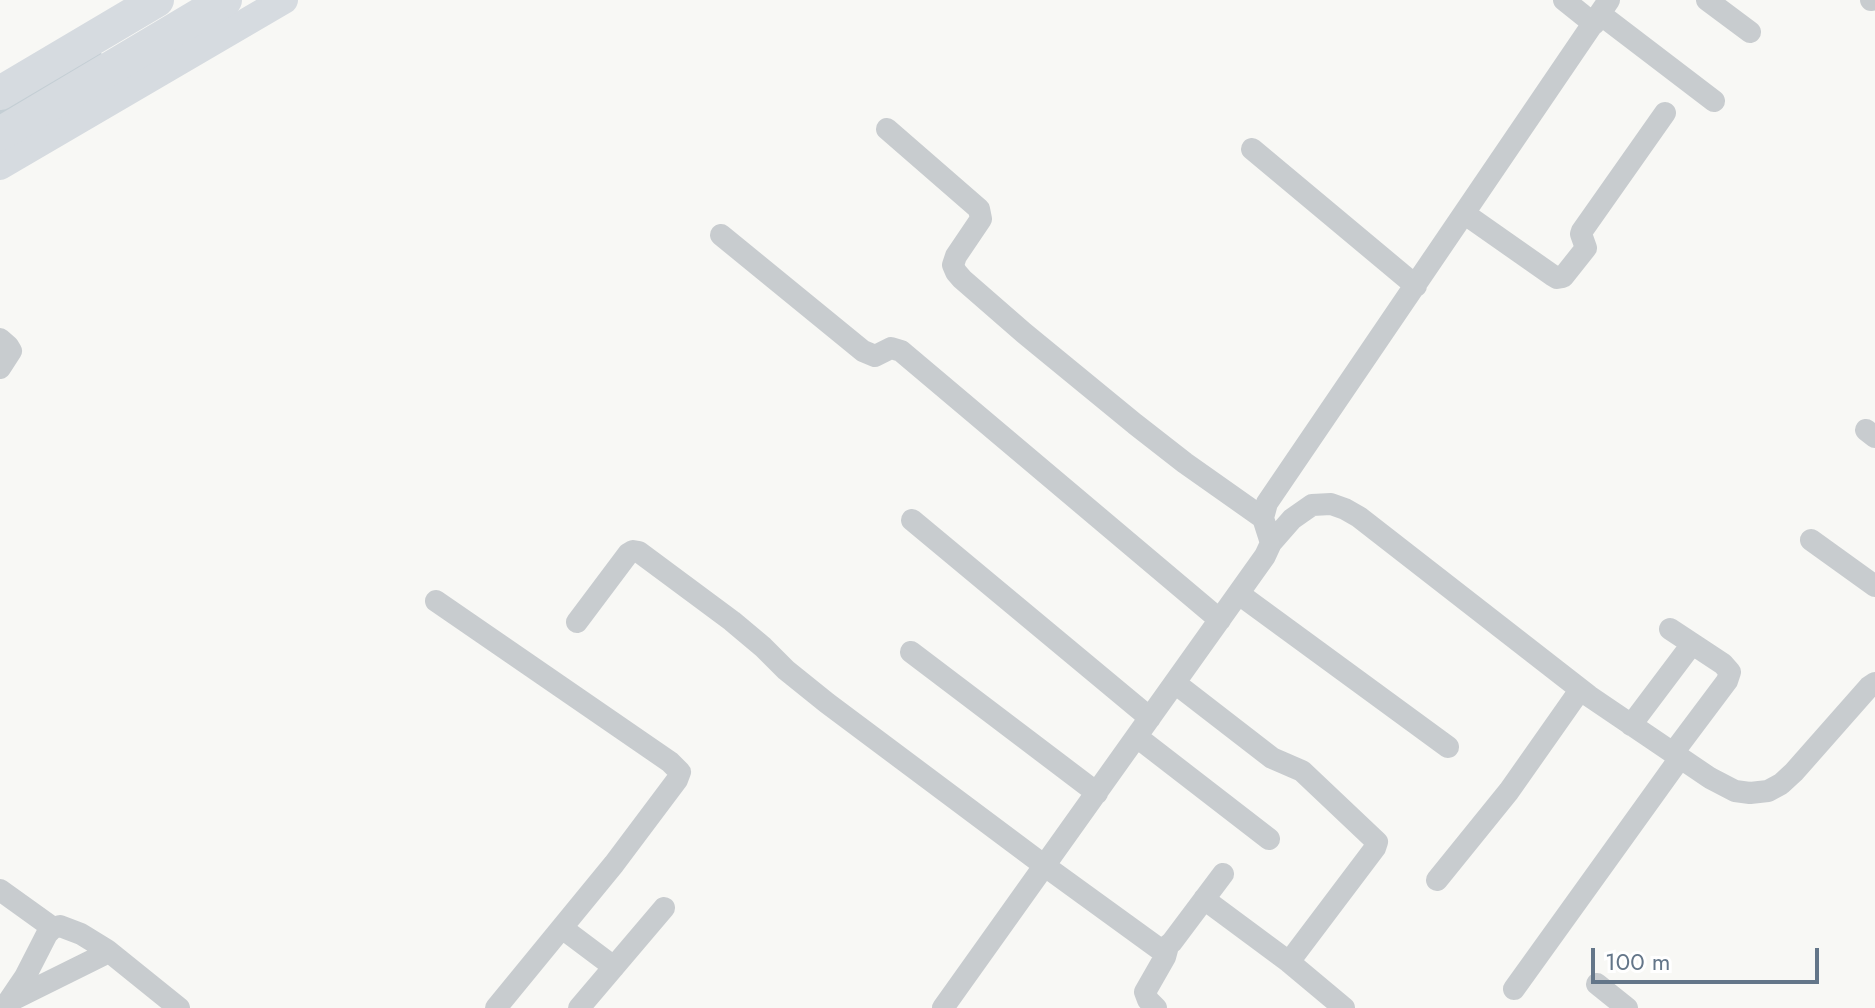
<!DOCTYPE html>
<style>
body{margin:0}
#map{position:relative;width:1875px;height:1008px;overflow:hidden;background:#f8f8f5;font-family:Jost,sans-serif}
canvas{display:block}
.scale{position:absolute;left:1591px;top:948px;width:228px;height:36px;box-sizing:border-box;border:4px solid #647689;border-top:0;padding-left:10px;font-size:24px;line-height:28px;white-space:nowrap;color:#647689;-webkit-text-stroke:6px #fff;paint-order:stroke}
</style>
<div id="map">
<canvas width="1875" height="1008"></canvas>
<div class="scale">100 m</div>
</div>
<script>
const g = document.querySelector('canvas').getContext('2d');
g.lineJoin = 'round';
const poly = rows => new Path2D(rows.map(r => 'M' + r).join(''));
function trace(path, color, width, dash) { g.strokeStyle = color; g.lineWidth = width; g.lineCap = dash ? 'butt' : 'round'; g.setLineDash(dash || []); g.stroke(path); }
const canal = poly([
 [0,114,95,58]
]);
const minor = poly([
 [1564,0,1594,24],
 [1707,0,1750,32],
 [1871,0,1872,0],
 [1600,14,1714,101],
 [887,129,979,209,981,219,956,256,953,265,956,272,962,279,1024,333,1135,424,1185,463,1263,518],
 [1252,149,1416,286],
 [1465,214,1552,275,1557,278,1563,277,1586,248,1581,234,1582,231,1665,113],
 [721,235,863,351,875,356,891,348,901,351,1220,620],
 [0,339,8,346,11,351,0,368],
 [1866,430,1875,437],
 [912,520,1150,718],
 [1811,540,1875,586],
 [1271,543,1292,519,1312,505,1331,504,1345,509,1359,517,1589,696,1710,778,1735,791,1750,793,1768,791,1781,784,1794,772,1869,687,1875,683],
 [1239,594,1448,747],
 [436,601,670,762,680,772,677,780,614,864,496,1008],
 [577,622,628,554,633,551,639,552,732,621,763,647,786,670,827,703,1045,866,1158,948,1165,948,1172,942,1223,874],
 [1670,629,1723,664,1730,672,1727,681,1673,753],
 [911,652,1097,793],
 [1175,683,1272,758,1302,771,1377,842,1375,848,1289,962],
 [1631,725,1692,644],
 [1137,737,1269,839],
 [1437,880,1509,791,1580,690],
 [0,890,53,928],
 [1204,899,1289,962,1344,1008],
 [562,928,614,967],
 [1597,984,1627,1008],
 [1514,989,1680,758],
 [10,1001,109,952],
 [4,1008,25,977,47,934,53,928,60,926,81,934,107,950,179,1008],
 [579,1008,664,908],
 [943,1008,1265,556,1271,543,1263,518,1267,503,1609,0],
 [1156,1008,1148,1000,1145,992,1165,957,1168,946]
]);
const major = poly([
 [0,166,284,0]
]);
const highway = poly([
 [0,93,157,0],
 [0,134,225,0]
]);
trace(canal, '#c4ced4', 16);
trace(minor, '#c8cccf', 22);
trace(major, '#d6dbe0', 28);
trace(highway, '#d6dbe0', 34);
</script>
